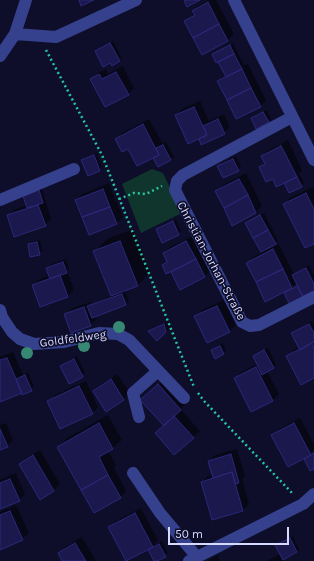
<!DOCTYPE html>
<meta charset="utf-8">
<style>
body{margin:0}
#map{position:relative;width:314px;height:561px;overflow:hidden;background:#0e0e2a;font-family:Karla,sans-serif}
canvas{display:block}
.scale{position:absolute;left:168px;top:527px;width:121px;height:18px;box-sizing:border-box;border:2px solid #d7daff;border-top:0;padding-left:5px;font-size:12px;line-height:14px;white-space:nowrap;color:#d7daff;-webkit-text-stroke:3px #0e0e2a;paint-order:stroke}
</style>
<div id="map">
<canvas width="314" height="561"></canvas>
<div class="scale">50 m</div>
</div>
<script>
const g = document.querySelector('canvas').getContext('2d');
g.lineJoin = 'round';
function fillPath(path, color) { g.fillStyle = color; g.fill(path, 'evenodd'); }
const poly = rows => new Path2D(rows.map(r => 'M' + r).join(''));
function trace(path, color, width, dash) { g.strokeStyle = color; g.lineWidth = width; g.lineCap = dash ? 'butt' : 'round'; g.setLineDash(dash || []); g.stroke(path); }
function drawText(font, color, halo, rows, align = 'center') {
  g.font = font + ' Karla,sans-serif'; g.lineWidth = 3.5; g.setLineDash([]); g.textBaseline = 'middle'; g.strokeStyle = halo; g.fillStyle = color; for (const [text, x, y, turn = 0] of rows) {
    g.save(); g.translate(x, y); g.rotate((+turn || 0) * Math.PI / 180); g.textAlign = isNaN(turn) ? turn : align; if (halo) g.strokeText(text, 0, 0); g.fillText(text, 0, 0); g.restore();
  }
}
const green = poly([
 [152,169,163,173,182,213,141,233,122,184]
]);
const shadow = poly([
 [208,0,216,0,234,34,228,40,186,21,195,13,193,11,199,5],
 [113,41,122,58,119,61,96,52],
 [233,43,244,65,248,64,266,100,260,106,218,82,226,75,219,61,213,55,216,52],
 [123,66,134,88,128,94,92,79,98,73,106,69,108,74],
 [200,101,209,121,224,114,230,127,224,133,202,143,199,138,176,115,182,109],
 [267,110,271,119,268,122,252,118,255,115],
 [149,119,163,144,166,142,174,157,171,160,128,148,116,139,122,133],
 [288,140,302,170,299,173,304,183,301,186,285,183,273,178,260,168,265,162,262,156,268,150,279,145,295,175,297,175,281,144],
 [97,153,102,167,99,170,83,161,86,158],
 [236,156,241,167,238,170,219,166,222,163],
 [246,173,262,206,256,212,233,224,217,191,223,185],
 [109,183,123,217,116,224,76,200,83,194],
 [312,187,314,191,314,242,284,204,290,198],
 [42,188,51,219,45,225,8,216,14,210,27,205,24,196],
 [264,213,278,241,266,248,267,250,279,244,294,274,309,265,314,276,314,289,303,298,285,293,288,290,247,263,253,257,262,253,247,224],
 [297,282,298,285,292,288,292,287],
 [176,219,181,231,178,234,157,229,160,226],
 [133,229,150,272,138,285,125,290,129,301,126,304,95,315,97,319,90,325,66,315,72,308,91,302,91,304,112,296,95,252,107,239],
 [193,236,211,270,204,277,181,289,171,270,163,265,167,260,164,253,170,247],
 [40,240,42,251,39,254,29,245,32,242],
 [66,259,69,269,67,271,74,290,68,296,41,305,33,285,40,279,50,275,47,268,50,265],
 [224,300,236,325,230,331,195,317,202,310],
 [312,321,314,325,314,377,288,357,294,350,300,347,293,333,296,330],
 [167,322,169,328,157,340,150,331,152,328],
 [223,343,226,351,223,354,212,350],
 [268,348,276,365,267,371,279,394,273,400,251,411,235,379,241,372,258,364,254,356],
 [13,352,23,375,28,372,34,387,31,390,0,401,0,357],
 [77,356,85,373,70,382,61,366],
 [117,374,130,393,124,399,107,410,94,391,100,385],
 [165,379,186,403,180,409,200,431,174,454,165,425,148,394],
 [86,381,98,407,92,413,48,402,55,395],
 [108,415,122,440,113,448,108,451,116,465,114,468,126,491,120,497,58,447,67,438],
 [300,418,314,444,314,450,310,454,314,453,314,468,310,470,304,457,273,435,279,429],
 [6,423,13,440,7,446,0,450,0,425],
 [237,449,245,476,242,479,249,504,243,510,213,519,202,482,208,476,213,474,209,461,215,455],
 [40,450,60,484,54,490,40,498,20,464,26,458],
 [16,473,25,494,19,500,0,508,0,480],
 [16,505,29,533,22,539,0,547,0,512],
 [141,508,158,540,152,546,162,541,168,553,155,561,148,548,110,527,116,521],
 [293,536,299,549,297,552,282,559,283,561,266,561,281,554,277,545,280,542],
 [82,537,96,561,63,561,59,553,65,547],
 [218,555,220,561,207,561]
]);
const building = poly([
 [79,0,94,0,81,6,79,0],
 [187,0,200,0,187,7,184,1,187,0],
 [208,2,219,24,193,38,184,21,195,15,192,11,208,2],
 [219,24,228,41,202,55,193,38,219,24],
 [110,43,120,61,112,66,110,63,103,67,95,51,110,43],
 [230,45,234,54,216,63,212,54,230,45],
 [234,54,242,69,226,77,218,62,234,54],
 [242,69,251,88,227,100,217,81,242,69],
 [116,72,129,95,105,107,90,79,99,74,102,79,116,72],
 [251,88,261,107,236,119,227,100,251,88],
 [194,107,207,135,188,144,175,115,194,107],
 [263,112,269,122,256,129,251,118,263,112],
 [218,119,225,134,201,145,199,139,207,135,203,126,218,119],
 [143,124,159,155,137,166,128,149,122,152,115,139,143,124],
 [163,145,171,160,158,167,153,158,159,155,156,148,163,145],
 [281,146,297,177,276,187,273,179,266,182,259,167,265,164,261,156,281,146],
 [94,155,100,171,88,176,81,160,94,155],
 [233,159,239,171,223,178,217,166,233,159],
 [297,177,302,187,289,193,284,183,297,177],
 [239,179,248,195,224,208,215,191,239,179],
 [103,189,110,207,82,217,75,200,103,189],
 [39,190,43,203,27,208,23,196,39,190],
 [306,193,314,209,314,244,305,248,283,204,306,193],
 [248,195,256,213,232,226,224,208,248,195],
 [38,205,46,226,14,237,7,215,38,205],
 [110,207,117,224,89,235,82,217,110,207],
 [260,215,268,230,253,238,245,223,260,215],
 [173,221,179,235,162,243,156,229,173,221],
 [268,230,276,244,261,252,253,238,268,230],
 [120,241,138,286,111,296,93,251,120,241],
 [186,241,196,259,166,274,162,265,167,262,163,253,186,241],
 [37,242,40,255,30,257,28,244,37,242],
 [273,249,283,269,256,282,246,263,273,249],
 [196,259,205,277,180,290,171,272,196,259],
 [63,262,67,273,50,279,46,268,63,262],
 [306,268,314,284,314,291,303,296,292,275,306,268],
 [283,269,292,288,265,302,256,282,283,269],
 [60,275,68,297,40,307,32,285,60,275],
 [297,286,304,299,290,305,284,293,297,286],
 [122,294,126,305,92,318,87,306,122,294],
 [217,306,230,332,207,343,194,316,217,306],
 [84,307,91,326,71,333,64,314,84,307],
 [164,324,166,332,157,341,148,331,164,324],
 [309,324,314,333,314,342,300,350,291,333,309,324],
 [312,343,314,348,314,378,301,385,286,356,312,343],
 [220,346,224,354,215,359,211,350,220,346],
 [264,350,274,368,262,375,253,356,264,350],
 [7,358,22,393,0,402,0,360,7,358],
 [74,359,83,377,69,384,60,366,74,359],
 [256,367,273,401,251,412,234,378,256,367],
 [25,375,32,391,22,395,16,379,25,375],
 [111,379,124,400,106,412,93,391,111,379],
 [158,384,181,410,164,426,140,400,158,384],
 [79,386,93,414,60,429,47,401,79,386],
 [174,416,194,438,174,455,155,433,174,416],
 [99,423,113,449,99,457,108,475,81,490,57,447,99,423],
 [294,423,311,455,288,467,271,435,294,423],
 [0,429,8,447,0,450,0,429],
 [314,453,314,469,310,471,304,459,314,453],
 [231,454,239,483,235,484,232,472,213,478,208,461,231,454],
 [33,455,54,491,40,500,19,464,33,455],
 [232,472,243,511,212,520,201,482,232,472],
 [108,475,121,498,94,513,81,490,108,475],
 [10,479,20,501,0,509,0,483,10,479],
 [10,511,23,540,0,550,0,515,10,511],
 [135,513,153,547,126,561,108,527,135,513],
 [290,538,297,552,283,560,275,545,290,538],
 [75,543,86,561,62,561,58,553,75,543],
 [159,544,166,557,157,561,154,561,148,550,159,544]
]);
const path = poly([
 [46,50,102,155,194,387],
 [119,199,134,193,146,194,162,186],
 [198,393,204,401,293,494]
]);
const minor = poly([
 [234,0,314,160],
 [15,34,56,37,136,0],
 [0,56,15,34,26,0],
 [292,117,183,175,177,181,175,190,242,322,250,326,259,325,314,297],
 [0,200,74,169],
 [0,310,2,317,12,332,20,339,34,344,64,342,99,333,118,334,129,340,184,398],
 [139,417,133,393,158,371],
 [133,473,160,513,197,557],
 [189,561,303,504,314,494]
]);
const trees = [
 [119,327],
 [84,346],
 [27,353]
];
const streetNames = [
 ["Christian-Jorhan-Straße",211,261,62],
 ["Goldfeldweg",73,339,-8]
];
fillPath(green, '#10352d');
fillPath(shadow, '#0007');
fillPath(building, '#1a184d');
trace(building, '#2b287b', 1);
trace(path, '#25c6a1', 2.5, [2, 3]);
trace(minor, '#35418d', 12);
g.fillStyle = '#378872';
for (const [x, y] of trees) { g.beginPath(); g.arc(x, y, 6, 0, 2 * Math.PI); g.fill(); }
drawText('12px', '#d7daff', '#0e0e2a', streetNames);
</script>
